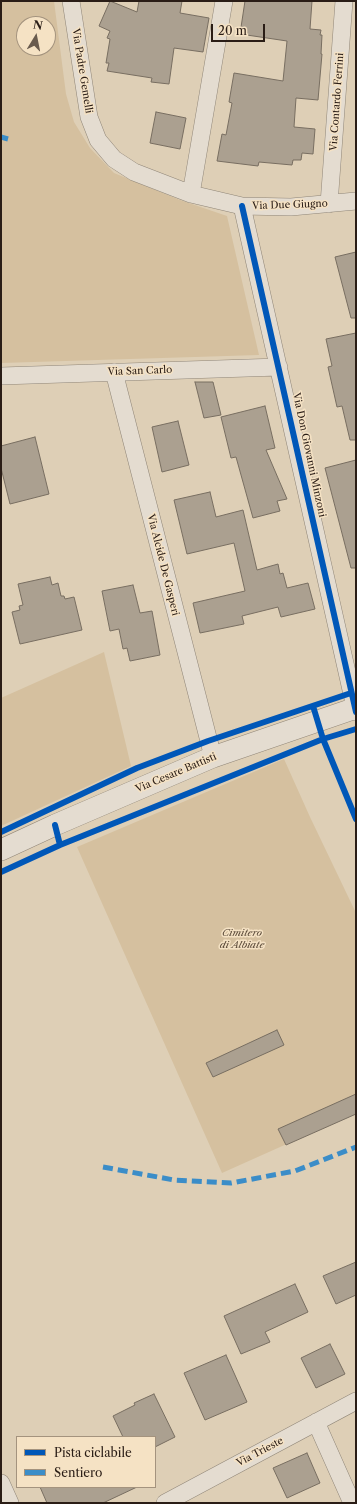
<!DOCTYPE html>
<style>
body{margin:0}
#map{position:relative;width:357px;height:1504px;overflow:hidden;background:#decfb6;font-family:"Libre Caslon Text",serif}
canvas{display:block}
.frame{position:absolute;inset:0;border:2px solid #2a1d16;pointer-events:none}
.legend{position:absolute;left:16px;top:1436px;width:140px;height:52px;box-sizing:border-box;background:#f5e2c4;border:1px solid #a4937e;margin:0;padding:5px 7px;list-style:none;font-size:12px;color:#2a1d16}
.legend li{display:flex;align-items:center;gap:8px;height:20px}
.legend b{width:20px;border:1px solid #a4937e}
.north{position:absolute;left:16px;top:16px;width:40px;height:40px;box-sizing:border-box;background:#f5e2c4;border:1px solid #a4937e;border-radius:50%;rotate:10deg;font-size:11px;font-weight:700;line-height:16px;text-align:center;color:#2a1d16}
.north::after{content:'';display:block;margin:auto;width:14px;height:18px;background:#695b4e;clip-path:polygon(50% 0,100% 100%,50% 72%,0 100%)}
.scale{position:absolute;left:211px;top:24px;width:54px;height:18px;box-sizing:border-box;border:2px solid #2a1d16;border-top:0;padding-left:5px;font-size:12px;line-height:14px;white-space:nowrap;color:#2a1d16;-webkit-text-stroke:3px #f5e2c4;paint-order:stroke}
</style>
<div id="map">
<canvas width="357" height="1504"></canvas>
<div class="frame"></div>
<ul class="legend">
<li><b style="height:5px;background:#0057b8"></b>Pista ciclabile</li>
<li><b style="height:5px;background:#3b8dc8"></b>Sentiero</li>
</ul>
<div class="north">N</div>
<div class="scale">20 m</div>
</div>
<script>
const g = document.querySelector('canvas').getContext('2d');
g.lineJoin = 'round';
function fillPath(path, color) { g.fillStyle = color; g.fill(path, 'evenodd'); }
const poly = rows => new Path2D(rows.map(r => 'M' + r).join(''));
function trace(path, color, width, dash) { g.strokeStyle = color; g.lineWidth = width; g.lineCap = dash ? 'butt' : 'round'; g.setLineDash(dash || []); g.stroke(path); }
function drawText(font, color, halo, rows, align = 'center') {
  g.font = font + ' "Libre Caslon Text",serif'; g.lineWidth = 3; g.setLineDash([]); g.textBaseline = 'middle'; g.strokeStyle = halo; g.fillStyle = color; for (const [text, x, y, turn = 0] of rows) {
    g.save(); g.translate(x, y); g.rotate((+turn || 0) * Math.PI / 180); g.textAlign = isNaN(turn) ? turn : align; if (halo) g.strokeText(text, 0, 0); g.fillText(text, 0, 0); g.restore();
  }
}
const green = poly([
 [1,1,54,1,66,94,74,122,90,148,114,173,180,200,227,216,259,355,1,363],
 [24,24,48,24,48,48,24,48],
 [104,652,131,766,1,826,1,698],
 [284,759,310,817,356,913,356,1113,222,1173,77,847]
]);
const building = poly([
 [110,1,137,12,139,1,182,1,180,13,209,18,203,52,174,48,169,84,151,82,152,78,107,71,109,63,106,63,110,39,107,38,110,31,99,26,110,1],
 [245,1,312,1,310,29,321,30,320,35,322,35,321,54,322,54,318,100,296,98,294,127,315,129,313,154,302,153,301,160,293,160,292,165,259,162,258,166,217,161,222,134,226,135,232,103,229,102,234,73,283,81,287,41,240,34,245,1],
 [156,112,186,118,180,149,150,143,156,112],
 [356,252,356,318,351,318,335,257,356,252],
 [356,333,356,440,350,440,342,406,337,407,328,367,332,366,326,339,356,333],
 [195,382,213,382,221,415,204,418,195,382],
 [265,406,275,448,266,450,287,499,277,501,280,511,253,518,236,457,231,458,221,417,265,406],
 [178,421,189,465,162,472,152,427,178,421],
 [35,437,49,494,10,504,1,468,1,446,35,437],
 [356,460,356,568,351,568,325,468,356,460],
 [210,492,216,517,243,510,257,570,278,564,280,574,283,573,287,588,308,583,315,609,281,617,278,607,242,616,244,624,200,633,193,603,245,591,234,543,187,554,174,500,210,492],
 [50,577,52,585,58,583,61,596,64,596,65,599,74,597,82,630,20,644,12,612,20,610,19,606,23,605,18,584,50,577],
 [133,585,140,613,152,611,160,655,130,661,127,648,123,649,119,629,110,631,102,591,133,585],
 [277,1030,284,1045,213,1077,206,1063,277,1030],
 [356,1094,356,1114,286,1145,278,1129,356,1094],
 [356,1262,356,1295,336,1304,323,1276,356,1262],
 [295,1284,308,1312,265,1332,270,1342,241,1354,224,1316,295,1284],
 [330,1344,345,1374,316,1388,301,1358,330,1344],
 [226,1355,247,1402,205,1420,184,1373,226,1355],
 [154,1394,175,1437,155,1447,155,1437,123,1437,113,1416,135,1405,134,1403,154,1394],
 [307,1453,320,1483,287,1498,273,1468,307,1453],
 [40,1487,137,1487,103,1503,47,1503,40,1487]
]);
const minor = poly([
 [71,1,89,117,98,140,114,159,134,172,191,194,242,206,291,207,356,201],
 [191,194,224,1],
 [329,204,344,1],
 [242,206,356,712],
 [114,372,213,757],
 [1,376,279,367],
 [316,1422,352,1503],
 [1,1483,10,1503],
 [165,1503,356,1401]
]);
const tertiary = poly([
 [1,850,55,825,213,757,356,708]
]);
const quiet = poly([
 [1,137,8,139],
 [103,1167,174,1180,231,1183,295,1171,356,1147]
]);
const cycleway = poly([
 [242,206,356,712],
 [313,706,323,739,356,819],
 [1,832,137,768,208,741,351,693],
 [60,845,323,739,356,729],
 [1,872,60,845,55,825]
]);
const streetNames = [
 ["Via Padre Gemelli",82,71,81],
 ["Via Contardo Ferrini",337,102,-86],
 ["Via Due Giugno",290,205,-2],
 ["Via San Carlo",140,371,-2],
 ["Via Don Giovanni Minzoni",309,455,78],
 ["Via Alcide De Gasperi",163,565,76],
 ["Via Cesare Battisti",176,773,-23],
 ["Via Trieste",260,1452,-28]
];
const parkNames = [
 ["Cimitero",242,933],
 ["di Albiate",242,945]
];
fillPath(green, '#d5c09f');
fillPath(building, '#aba090');
trace(building, '#786e61', 1);
trace(minor, '#908678', 18);
trace(tertiary, '#908678', 22);
trace(minor, '#e4dcd0', 17);
trace(tertiary, '#e4dcd0', 21);
trace(quiet, '#3b8dc8', 5, [10, 5]);
trace(cycleway, '#0057b8', 6);
drawText('10px', '#2a1d16', '#f5e2c4', streetNames);
drawText('italic 10px', '#5b4a39', '#f5e2c4', parkNames);
</script>
